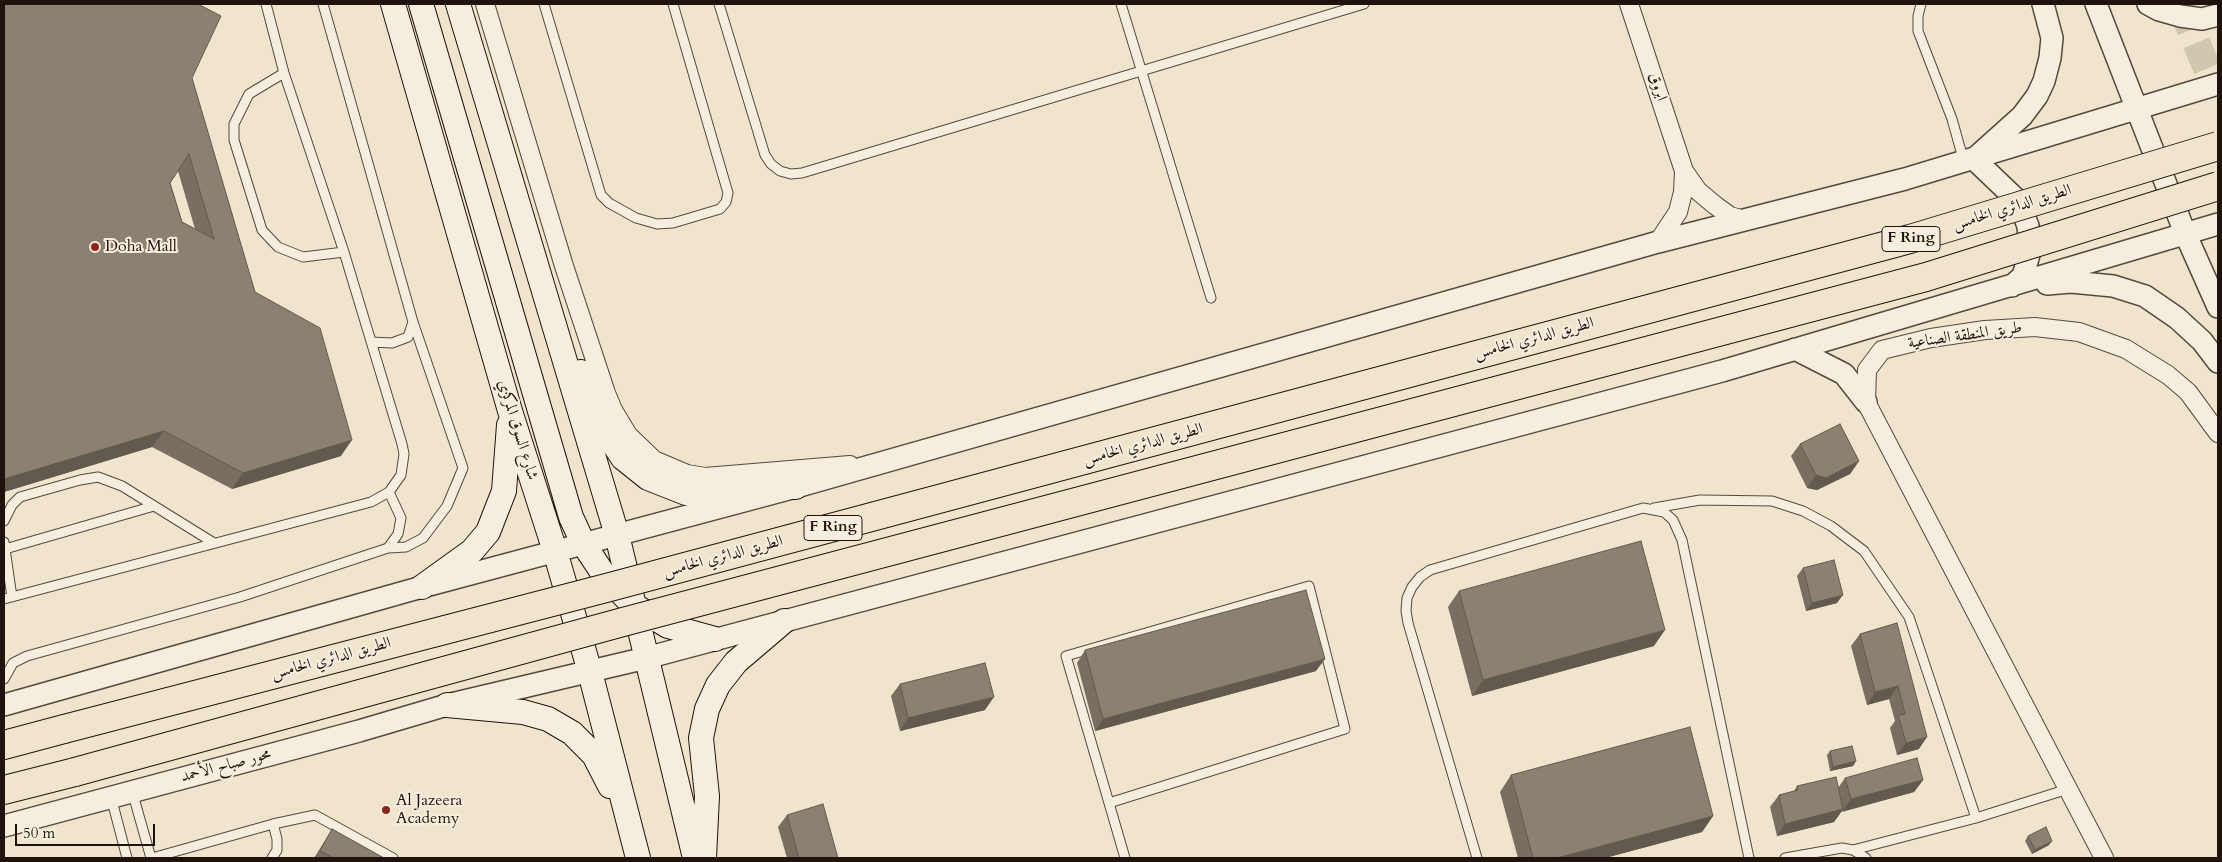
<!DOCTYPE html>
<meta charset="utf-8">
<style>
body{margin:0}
#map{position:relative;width:2222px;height:862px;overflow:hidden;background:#f0e5cc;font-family:Cardo,serif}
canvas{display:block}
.frame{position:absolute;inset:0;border:5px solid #20130e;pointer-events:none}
.scale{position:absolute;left:15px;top:824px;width:140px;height:22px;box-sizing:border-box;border:2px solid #20130e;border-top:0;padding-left:6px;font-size:15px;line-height:18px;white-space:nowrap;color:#20130e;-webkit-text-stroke:4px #f5eede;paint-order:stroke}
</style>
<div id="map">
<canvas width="2222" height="862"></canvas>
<div class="frame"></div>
<div class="scale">50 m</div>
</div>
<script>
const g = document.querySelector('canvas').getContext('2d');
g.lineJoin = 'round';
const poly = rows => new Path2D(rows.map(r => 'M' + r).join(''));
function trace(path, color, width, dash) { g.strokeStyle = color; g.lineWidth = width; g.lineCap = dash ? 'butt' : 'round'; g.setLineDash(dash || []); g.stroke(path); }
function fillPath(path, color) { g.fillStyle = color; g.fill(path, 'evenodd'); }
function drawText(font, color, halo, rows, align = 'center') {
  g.font = font + ' Cardo,Amiri,serif'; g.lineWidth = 4; g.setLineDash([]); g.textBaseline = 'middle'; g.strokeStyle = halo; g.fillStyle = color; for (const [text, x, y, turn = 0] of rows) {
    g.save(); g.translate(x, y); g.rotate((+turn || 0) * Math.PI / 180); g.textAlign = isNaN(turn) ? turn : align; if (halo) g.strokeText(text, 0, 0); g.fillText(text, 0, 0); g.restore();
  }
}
const trunkTunnel = poly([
 [2180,4,2218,94]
]);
const service = poly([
 [323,4,413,322,408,337,392,343,371,342],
 [544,4,601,195,609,203,636,218,657,224,673,223,720,209,726,202,728,193,673,4],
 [719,4,765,155,771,164,780,171,791,174,802,173,1364,4],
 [1121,4,1211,298],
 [1921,4,1918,16,1918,31,1952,119,1964,162],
 [284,73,249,94,234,124,234,140,262,230,278,247,303,257,344,252],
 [1654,508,1700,500,1772,501,1803,511,1831,526,1864,551,1909,617,1976,818],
 [4,521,12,505,20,497,80,480,98,477,122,486,214,543],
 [4,542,12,597],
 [388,548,406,547,423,538,447,506,463,468,413,322],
 [5,549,154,506],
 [4,599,371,502,389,492,401,475,404,454,402,444,344,252,284,73,266,4],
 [4,679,13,663,27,656,240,597,388,548,398,534,401,518,389,492],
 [132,791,151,858],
 [111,797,127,858],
 [1109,803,1345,729,1309,586,1066,656,1109,803,1125,858],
 [1853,850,1976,818,2068,789],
 [152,858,273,824,315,815,393,858],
 [272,858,277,850,277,839,273,824],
 [1477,858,1408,623,1406,611,1407,598,1412,587,1420,577,1430,570,1643,508,1664,512,1673,520,1682,540,1749,858],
 [1785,858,1842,848,1853,850,1866,858]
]);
const minor = poly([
 [485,4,564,266,606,393,613,410,628,435,654,460,687,474,705,477,850,465],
 [1629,4,1684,171,1698,191,1716,206,1730,216,1744,220],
 [1658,242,1678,212,1683,192,1684,171],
 [2104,858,1866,402,1867,370,1882,350,1931,338,1985,330,2035,327,2079,332,2126,349,2168,375,2188,392,2218,433]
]);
const tertiary = poly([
 [2096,4,2185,233,2218,307],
 [2148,4,2159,10,2180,16,2202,19,2218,15],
 [2047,284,2071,282,2113,286,2145,296,2177,318,2202,341,2218,362],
 [2012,286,2023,276,2030,251,2028,226,2019,202,1974,159,2022,116,2037,96,2044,81,2050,58,2052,38,2043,4],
 [1795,349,1844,374,1866,402],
 [4,705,422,587,796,487,1658,242,1905,179,2218,84],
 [4,826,359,731,447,705,646,658,1722,371,2218,224]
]);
const secondary = poly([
 [393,4,510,411,555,551,590,672,638,858],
 [421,4,571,517,583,543,604,575,633,605,668,626,715,639],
 [458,4,617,535,695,858],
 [581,372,615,446,623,458,648,478,686,493,706,494,769,485,796,487],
 [422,587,472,551,488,532,504,491,509,425],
 [447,705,523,712,548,719,572,733,594,755,610,786],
 [704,858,707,796,701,738,707,709,718,685,736,662,784,621]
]);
const trunk = poly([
 [4,745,64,729],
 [4,790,75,772]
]);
const trunkBridge = poly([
 [64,729,610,587,1910,239,2218,146],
 [75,772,623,622,1926,277,2218,186]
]);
const wall = poly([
 [4,4,192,78,255,292,341,456,232,489,152,447,4,492],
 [178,171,195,229,182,222,170,183],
 [1800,444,1859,461,1850,474,1817,490,1807,488,1791,456],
 [1803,568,1837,603,1806,611,1797,576],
 [1459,591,1654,646,1472,696,1448,607],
 [1897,623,1919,749,1897,755,1890,728,1895,721,1889,699,1867,705,1851,646,1860,634],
 [1085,650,1316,671,1095,731,1077,663],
 [900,684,985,710,900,731,891,696],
 [1830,751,1856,761,1853,766,1830,771,1827,755],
 [1511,775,1713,816,1702,832,1605,858,1518,858,1500,792],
 [1845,778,1923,780,1914,792,1842,811,1834,822,1777,836,1770,807,1779,795,1794,791,1797,786,1838,788],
 [787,815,838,858,787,858,778,827],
 [332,829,384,858,314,858,324,842],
 [2028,836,2049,845,2032,854,2025,841]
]);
const shadedWall = poly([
 [164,431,152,447,4,492,4,479],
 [352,440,341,456,232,489,243,473],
 [1859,461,1850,474,1817,490,1807,488,1816,475],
 [1843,595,1837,603,1806,611,1812,603],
 [1665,630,1654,646,1472,696,1483,680],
 [1325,659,1316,671,1095,731,1103,719],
 [1898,686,1889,699,1867,705,1875,692],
 [994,697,985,710,900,731,908,718],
 [1927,737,1919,749,1897,755,1906,743],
 [1856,761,1853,766,1830,771,1833,767],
 [1923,780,1914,792,1842,812,1851,799],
 [1843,809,1834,822,1777,836,1785,824],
 [1713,816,1702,832,1605,858,1557,858],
 [2052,841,2049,845,2032,854,2035,850]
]);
const building = poly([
 [4,4,198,4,221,16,192,78,255,292,320,328,352,440,243,473,164,431,4,479,4,4],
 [189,154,214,239,182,222,170,183,189,154],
 [1840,424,1859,461,1826,478,1816,475,1800,444,1840,424],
 [1641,541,1665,630,1483,680,1459,591,1641,541],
 [1834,560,1843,595,1812,603,1803,568,1834,560],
 [1306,590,1325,659,1103,719,1085,650,1306,590],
 [1897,623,1927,737,1906,743,1898,715,1905,714,1898,686,1875,692,1860,634,1897,623],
 [985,663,994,697,908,718,900,684,985,663],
 [1690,727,1713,816,1557,858,1533,858,1511,775,1690,727],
 [1852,746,1856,761,1833,767,1830,751,1852,746],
 [1917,758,1923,780,1851,799,1845,778,1917,758],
 [1836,777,1843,809,1785,824,1779,795,1798,790,1797,786,1836,777],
 [823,804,838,858,799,858,787,815,823,804],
 [2046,827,2052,841,2035,850,2028,836,2046,827],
 [332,829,384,858,334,858,320,851,332,829]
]);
const markers = [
 [95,247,5,"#8f2418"],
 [386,810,5,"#8f2418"]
];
const shields = [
 [1911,239,58],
 [833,528,58]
];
const shieldNames = [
 ["F Ring",1911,239],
 ["F Ring",833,528]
];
const streetNames = [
 ["ابروق",1657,87,72],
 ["الطريق الدائري الخامس",2012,208,-17],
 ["طريق المنطقة الصناعية",1965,336,-8],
 ["الطريق الدائري الخامس",1534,339,-15],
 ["شارع السوق المركزي",517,430,73],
 ["الطريق الدائري الخامس",1143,445,-15],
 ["الطريق الدائري الخامس",723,557,-15],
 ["الطريق الدائري الخامس",331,659,-15],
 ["محور صباح الأحمد",226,766,-15]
];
const poiNames = [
 ["Doha Mall",105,247],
 ["Al Jazeera",396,801],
 ["Academy",396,819]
];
trace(trunkTunnel, '#d1c6b0', 28, [28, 14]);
trace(service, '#54483e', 11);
trace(minor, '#54483e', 20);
trace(tertiary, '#54483e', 24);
trace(secondary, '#20130e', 26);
trace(trunk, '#20130e', 30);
trace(service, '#f5eede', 9);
trace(minor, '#f5eede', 18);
trace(tertiary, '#f5eede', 21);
trace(secondary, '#f5eede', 24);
trace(trunk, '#f0e5cc', 28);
trace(trunkBridge, '#20130e', 30, []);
trace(trunkBridge, '#f0e5cc', 28);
fillPath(wall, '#786e61');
fillPath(shadedWall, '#625a4f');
fillPath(building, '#8c8071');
trace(building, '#625a4f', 1);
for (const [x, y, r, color] of markers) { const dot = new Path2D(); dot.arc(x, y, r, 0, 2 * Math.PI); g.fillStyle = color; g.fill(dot); trace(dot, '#f5eede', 2); }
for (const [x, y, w] of shields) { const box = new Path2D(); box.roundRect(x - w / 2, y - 12.5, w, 25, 4); g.fillStyle = '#f5eede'; g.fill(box); trace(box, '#20130e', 1); }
drawText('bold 15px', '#20130e', null, shieldNames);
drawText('16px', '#20130e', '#f5eede', streetNames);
drawText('16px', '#20130e', '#f5eede', poiNames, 'left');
</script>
